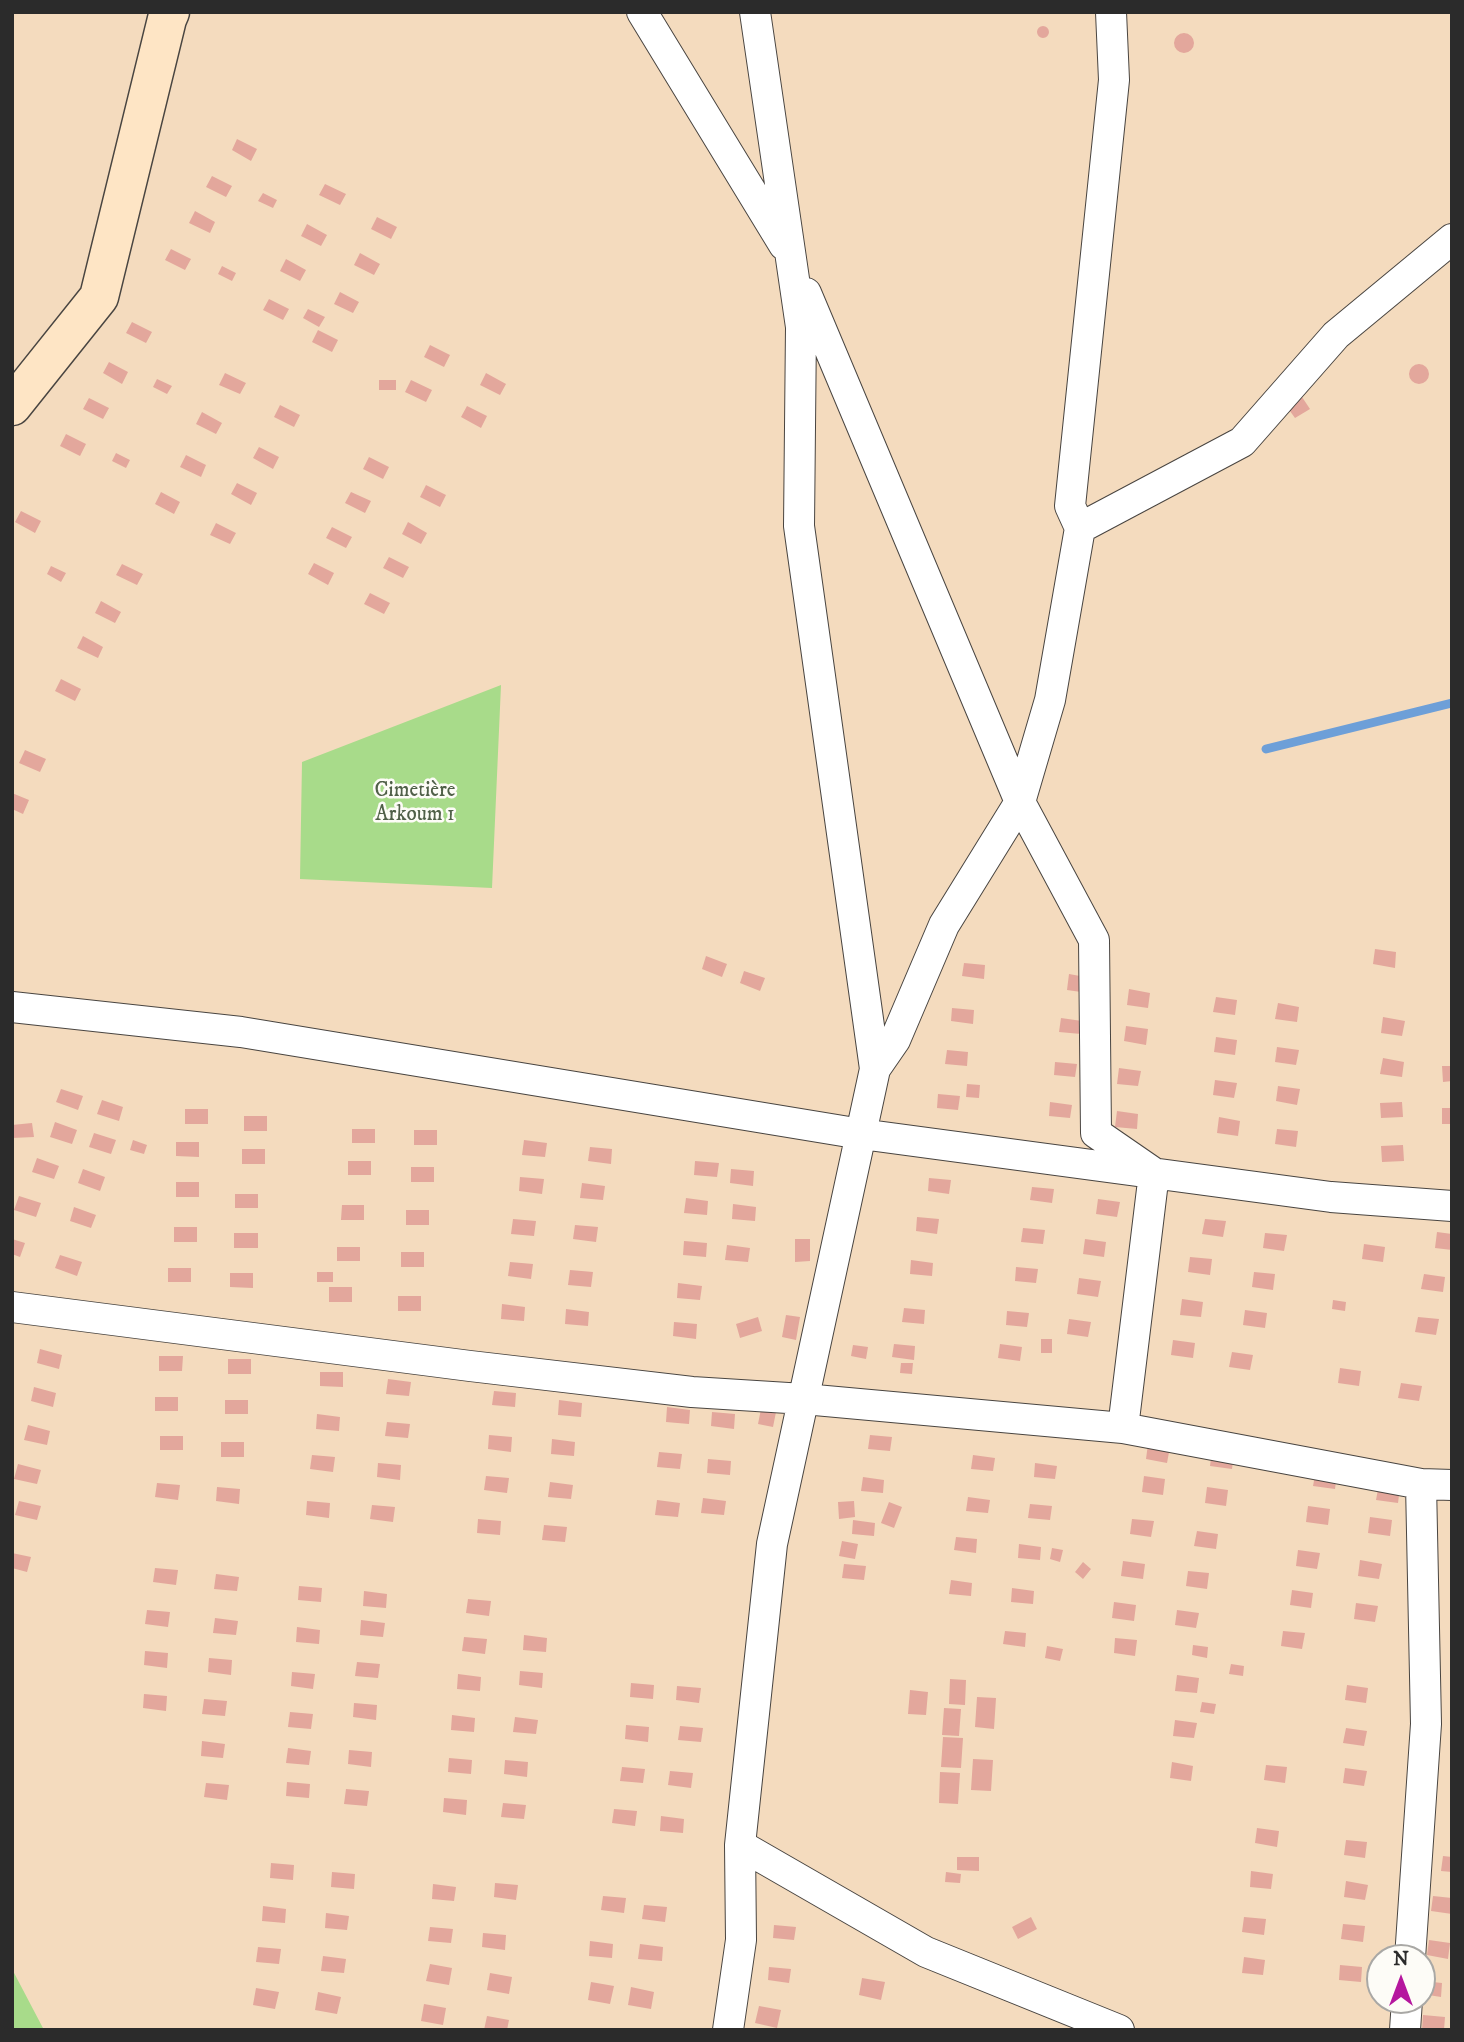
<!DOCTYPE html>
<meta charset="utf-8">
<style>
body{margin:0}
#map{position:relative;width:1464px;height:2042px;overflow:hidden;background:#f4dbbe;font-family:"IM FELL DW Pica",serif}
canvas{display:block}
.frame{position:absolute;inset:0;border:14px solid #2b2b2b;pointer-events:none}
.north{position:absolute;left:1366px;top:1944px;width:70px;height:70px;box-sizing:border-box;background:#fdfcf7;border:2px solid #a9a8a5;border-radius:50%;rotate:0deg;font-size:19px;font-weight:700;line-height:28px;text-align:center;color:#2b2b2b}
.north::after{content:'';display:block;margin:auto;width:24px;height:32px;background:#b5179e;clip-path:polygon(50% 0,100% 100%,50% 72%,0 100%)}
</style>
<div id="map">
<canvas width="1464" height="2042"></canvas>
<div class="frame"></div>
<div class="north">N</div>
</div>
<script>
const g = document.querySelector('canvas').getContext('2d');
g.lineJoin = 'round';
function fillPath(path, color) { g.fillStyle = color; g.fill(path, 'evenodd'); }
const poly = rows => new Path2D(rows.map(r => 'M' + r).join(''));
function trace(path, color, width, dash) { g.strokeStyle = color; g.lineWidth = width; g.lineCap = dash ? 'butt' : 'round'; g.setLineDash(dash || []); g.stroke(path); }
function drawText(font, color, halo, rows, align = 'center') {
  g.font = font + ' "IM FELL DW Pica",serif'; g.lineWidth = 5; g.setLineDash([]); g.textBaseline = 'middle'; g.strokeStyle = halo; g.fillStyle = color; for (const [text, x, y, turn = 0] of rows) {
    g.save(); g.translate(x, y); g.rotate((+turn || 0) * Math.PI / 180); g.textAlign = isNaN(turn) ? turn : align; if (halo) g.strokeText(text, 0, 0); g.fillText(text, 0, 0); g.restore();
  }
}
const green = poly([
 [501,685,492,888,300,879,302,762],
 [12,1969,44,2030,12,2030]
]);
const stream = poly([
 [1266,749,1452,703]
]);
const building = poly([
 '1037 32a6 6 0 1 1 12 0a6 6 0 1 1-12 0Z',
 '1174 43a10 10 0 1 1 20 0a10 10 0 1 1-20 0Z',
 [237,139,257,149,251,161,232,150],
 [212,176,232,186,226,197,206,187],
 [325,184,346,194,340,205,319,195],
 [263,193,277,200,273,208,258,201],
 [195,211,215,222,210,233,189,223],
 [377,217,397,227,391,239,371,229],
 [307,224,327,235,321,246,301,236],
 [171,249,191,259,185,270,165,260],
 [360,253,380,264,374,275,354,265],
 [286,259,306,270,300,281,280,271],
 [222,266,236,273,232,281,218,274],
 [340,292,359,302,353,313,334,304],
 [269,299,289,309,283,320,263,310],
 [308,309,325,317,319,327,303,318],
 [132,322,152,332,146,343,126,333],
 [318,330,338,340,332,352,312,342],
 [430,345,450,355,444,367,424,357],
 [109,362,128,372,122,384,103,373],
 '1409 374a10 10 0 1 1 20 0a10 10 0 1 1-20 0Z',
 [225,373,246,383,240,394,219,385],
 [486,373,506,384,500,395,480,385],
 [157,379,172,386,167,394,153,387],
 [379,380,396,380,396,390,379,390],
 [411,380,432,390,426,402,405,392],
 [1302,397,1310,409,1295,418,1287,407],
 [89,398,109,408,103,419,83,409],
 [280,405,300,415,294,427,274,417],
 [467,406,487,416,481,428,461,417],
 [202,412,222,423,216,434,196,424],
 [66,434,86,444,80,456,60,446],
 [259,447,279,457,273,469,253,458],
 [116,453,130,460,126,468,112,461],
 [186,455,206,465,201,477,180,467],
 [369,457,389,467,383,479,363,469],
 [237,483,257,493,251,505,231,494],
 [426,485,446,495,440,507,420,497],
 [161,492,180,502,174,514,155,504],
 [351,492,371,501,365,513,345,503],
 [21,511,41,521,35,533,15,522],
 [408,522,427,533,421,544,402,534],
 [216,523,236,533,230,544,210,535],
 [332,527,352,537,346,548,326,538],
 [389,557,409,567,403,578,383,568],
 [314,563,334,573,328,585,308,574],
 [122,564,143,574,137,585,116,575],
 [51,566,66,573,61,582,47,574],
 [370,593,390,603,384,614,364,604],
 [101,601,121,612,115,623,95,613],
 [83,636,103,647,98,658,77,648],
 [61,679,81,689,75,701,55,691],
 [25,750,46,759,40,772,19,763],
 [12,793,29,800,23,814,12,809],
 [1375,949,1396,952,1395,968,1373,964],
 [706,956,727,964,722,977,702,969],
 [964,963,985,965,984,979,962,976],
 [744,971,765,978,760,991,740,983],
 [1069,974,1091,978,1088,993,1067,990],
 [1129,989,1150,993,1148,1008,1127,1005],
 [1216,997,1237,1000,1235,1015,1213,1012],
 [1278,1003,1299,1007,1297,1022,1275,1019],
 [952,1008,974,1010,973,1024,951,1021],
 [1383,1017,1405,1021,1402,1036,1381,1033],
 [1061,1018,1082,1021,1081,1034,1059,1032],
 [1126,1026,1148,1029,1146,1045,1124,1041],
 [1216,1037,1237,1040,1235,1055,1214,1052],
 [1277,1047,1299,1050,1296,1065,1275,1062],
 [947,1050,968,1052,967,1066,945,1064],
 [1383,1058,1404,1062,1402,1077,1380,1074],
 [1055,1062,1077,1064,1075,1077,1054,1075],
 [1442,1066,1452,1066,1452,1081,1443,1082],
 [1119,1068,1141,1071,1138,1086,1117,1084],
 [1215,1080,1237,1083,1234,1098,1213,1095],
 [967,1084,980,1085,979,1098,966,1097],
 [1278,1086,1300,1089,1297,1105,1276,1101],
 [61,1089,83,1096,78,1110,56,1102],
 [938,1094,960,1096,958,1110,937,1108],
 [102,1100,123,1107,119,1121,97,1114],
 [1050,1102,1072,1105,1070,1118,1049,1116],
 [1402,1102,1403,1117,1381,1118,1380,1103],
 [1442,1108,1452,1108,1452,1124,1442,1124],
 [185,1109,208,1109,208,1124,185,1124],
 [1117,1111,1138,1114,1137,1129,1115,1127],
 [244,1116,267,1116,267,1131,244,1131],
 [1219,1117,1240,1121,1238,1136,1217,1133],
 [55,1122,77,1130,72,1144,50,1137],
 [32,1123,34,1137,12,1138,12,1125],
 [352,1129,375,1129,375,1143,352,1143],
 [1277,1129,1298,1131,1296,1147,1275,1144],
 [414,1130,437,1130,437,1145,414,1145],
 [94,1133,116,1140,111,1154,89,1147],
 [133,1140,147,1145,144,1154,130,1150],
 [524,1140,547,1143,545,1157,522,1155],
 [176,1142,199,1142,199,1157,176,1156],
 [1403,1145,1404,1161,1382,1162,1381,1146],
 [590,1147,612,1149,611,1164,588,1161],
 [242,1149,265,1149,265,1164,242,1164],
 [37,1158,59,1166,54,1179,32,1172],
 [348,1161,371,1161,371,1175,348,1175],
 [695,1161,719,1163,717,1177,694,1175],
 [411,1167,434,1167,434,1182,411,1182],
 [83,1169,105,1177,100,1191,78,1183],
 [731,1169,754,1171,753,1186,730,1183],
 [520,1177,544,1179,542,1194,519,1191],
 [929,1178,951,1180,949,1194,928,1191],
 [176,1182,199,1182,199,1197,176,1197],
 [582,1183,605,1186,603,1200,580,1198],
 [1032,1187,1054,1189,1052,1203,1030,1200],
 [235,1194,258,1194,258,1208,235,1208],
 [19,1196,41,1203,36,1217,14,1210],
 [686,1198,708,1201,707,1215,684,1213],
 [1098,1199,1120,1202,1117,1217,1096,1214],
 [733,1204,756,1207,755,1221,732,1219],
 [342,1205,364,1205,364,1220,341,1220],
 [74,1207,96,1215,91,1228,70,1221],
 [406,1210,429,1210,429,1225,406,1225],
 [917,1217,939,1219,937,1234,916,1231],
 [513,1219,536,1221,534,1236,511,1234],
 [1205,1219,1226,1221,1223,1237,1202,1234],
 [575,1225,598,1227,596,1242,573,1239],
 [174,1227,197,1227,197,1242,174,1242],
 [1023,1228,1045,1230,1043,1244,1021,1242],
 [1437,1232,1452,1234,1452,1250,1435,1248],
 [234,1233,258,1233,258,1248,234,1248],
 [1265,1233,1287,1235,1284,1251,1263,1248],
 [12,1239,25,1243,20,1257,12,1254],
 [795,1239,810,1239,810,1261,795,1262],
 [1085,1239,1106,1242,1104,1257,1083,1254],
 [684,1241,707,1243,706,1257,683,1255],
 [1364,1244,1385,1247,1383,1262,1362,1259],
 [727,1245,750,1248,748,1262,725,1260],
 [337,1247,360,1247,360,1261,337,1261],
 [401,1252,424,1252,424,1267,401,1267],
 [60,1255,82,1262,77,1276,55,1268],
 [1190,1257,1212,1259,1210,1275,1188,1272],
 [911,1260,933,1263,932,1276,910,1274],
 [510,1262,533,1264,531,1279,508,1276],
 [1016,1267,1038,1269,1036,1283,1015,1281],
 [168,1268,191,1268,191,1282,168,1282],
 [570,1270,593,1272,591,1287,568,1285],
 [317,1272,333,1272,333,1282,317,1282],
 [1254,1272,1275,1274,1273,1290,1252,1287],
 [230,1273,253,1273,253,1288,230,1287],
 [1424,1274,1445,1277,1443,1292,1421,1289],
 [1079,1278,1101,1281,1098,1297,1077,1294],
 [678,1283,702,1286,700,1300,677,1298],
 [329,1287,352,1287,352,1302,329,1302],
 [398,1296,421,1296,421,1311,398,1311],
 [1182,1299,1203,1302,1201,1317,1180,1315],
 [1333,1300,1346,1302,1345,1311,1332,1309],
 [502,1304,525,1307,524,1321,501,1319],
 [904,1308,925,1310,924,1324,902,1322],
 [566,1309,589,1312,588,1326,565,1324],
 [1245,1310,1267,1313,1265,1328,1243,1325],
 [1007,1311,1029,1313,1027,1327,1006,1325],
 [786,1315,800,1317,796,1340,782,1337],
 [758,1317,762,1331,740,1338,736,1324],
 [1418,1317,1439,1319,1436,1335,1415,1332],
 [1069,1319,1091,1322,1088,1337,1067,1334],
 [674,1322,697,1324,696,1339,673,1336],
 [1041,1339,1052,1339,1052,1353,1041,1353],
 [1173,1340,1195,1343,1193,1358,1171,1355],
 [894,1344,915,1346,914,1360,892,1357],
 [1000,1344,1022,1347,1020,1361,998,1358],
 [853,1345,868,1347,866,1359,851,1356],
 [40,1349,62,1355,59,1369,37,1363],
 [1232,1352,1253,1355,1250,1370,1229,1367],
 [159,1356,183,1356,182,1371,159,1371],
 [228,1359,251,1359,251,1374,228,1374],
 [901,1363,913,1363,912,1374,900,1373],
 [1340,1368,1361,1371,1359,1386,1338,1383],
 [320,1372,343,1372,343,1387,320,1386],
 [388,1379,411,1382,409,1396,386,1394],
 [1401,1383,1422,1386,1419,1401,1398,1398],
 [34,1387,56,1393,53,1407,31,1401],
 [494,1391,516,1393,515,1407,492,1405],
 [155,1397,178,1397,178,1411,155,1411],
 [225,1400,248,1400,248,1414,225,1414],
 [559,1400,582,1403,581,1417,558,1415],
 [762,1404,777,1407,773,1427,758,1424],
 [667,1407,690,1410,689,1424,666,1422],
 [712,1412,735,1414,734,1429,711,1426],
 [317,1414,340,1417,339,1431,316,1429],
 [387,1422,410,1424,408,1438,385,1436],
 [28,1425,50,1431,47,1445,24,1440],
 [489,1435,512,1437,511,1452,488,1449],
 [870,1435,892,1437,890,1451,868,1449],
 [160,1436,183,1436,183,1450,160,1450],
 [552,1439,575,1442,574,1456,551,1454],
 [221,1442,244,1442,244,1457,221,1457],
 [1148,1444,1170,1447,1167,1463,1146,1459],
 [1212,1451,1234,1454,1232,1469,1210,1466],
 [659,1452,682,1454,680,1469,657,1467],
 [312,1455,335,1457,333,1472,310,1469],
 [973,1455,995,1458,993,1471,971,1469],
 [708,1459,731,1461,730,1475,707,1473],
 [378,1463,401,1465,400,1480,377,1477],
 [1035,1463,1057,1466,1055,1479,1034,1477],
 [18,1464,41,1470,37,1484,14,1479],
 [1316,1470,1337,1474,1335,1489,1313,1486],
 [486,1476,509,1478,507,1493,484,1490],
 [1144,1476,1165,1479,1163,1495,1142,1492],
 [863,1477,884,1480,883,1493,861,1491],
 [550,1482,573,1485,571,1499,548,1497],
 [157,1483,180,1485,178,1500,155,1497],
 [1379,1484,1400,1487,1398,1503,1376,1500],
 [217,1487,240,1489,239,1504,216,1501],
 [1207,1487,1228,1490,1226,1506,1205,1503],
 [968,1497,990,1500,988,1513,966,1511],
 [703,1498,726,1501,724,1515,701,1513],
 [657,1500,680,1503,678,1517,655,1515],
 [19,1501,41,1506,37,1520,15,1515],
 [307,1501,330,1503,329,1518,306,1515],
 [854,1501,855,1517,839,1519,838,1502],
 [889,1502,902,1507,894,1528,881,1523],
 [1030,1504,1052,1506,1050,1520,1028,1518],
 [372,1505,395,1507,393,1522,370,1519],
 [1308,1506,1330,1509,1328,1525,1306,1522],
 [1370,1517,1392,1520,1390,1536,1368,1533],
 [478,1519,501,1521,500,1535,477,1533],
 [1132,1519,1154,1521,1151,1537,1130,1534],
 [853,1520,875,1523,874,1536,852,1534],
 [544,1525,567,1527,565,1542,542,1540],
 [1197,1531,1218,1534,1216,1549,1194,1546],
 [956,1537,977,1539,976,1553,954,1550],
 [842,1541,858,1544,855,1559,839,1556],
 [1019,1544,1041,1547,1040,1560,1018,1558],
 [1052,1548,1063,1550,1060,1562,1050,1559],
 [1298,1550,1320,1553,1317,1569,1296,1566],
 [12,1553,31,1557,27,1572,12,1568],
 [1360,1560,1382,1564,1379,1579,1358,1576],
 [1123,1561,1145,1564,1143,1579,1121,1576],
 [1083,1562,1091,1569,1083,1579,1075,1572],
 [844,1564,866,1566,864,1580,842,1578],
 [155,1568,178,1570,176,1585,153,1582],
 [1188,1571,1209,1573,1207,1589,1186,1586],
 [216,1574,239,1577,237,1591,214,1589],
 [951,1580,972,1583,971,1596,949,1594],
 [299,1586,322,1588,321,1602,298,1600],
 [1012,1588,1034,1591,1033,1604,1011,1602],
 [1292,1590,1313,1593,1311,1608,1290,1605],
 [364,1591,387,1594,386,1608,363,1606],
 [468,1599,491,1601,489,1616,466,1613],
 [1114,1602,1136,1605,1134,1621,1112,1618],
 [1356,1603,1378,1606,1375,1622,1354,1619],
 [147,1610,170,1612,168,1627,145,1624],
 [1177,1610,1199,1613,1196,1628,1175,1625],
 [215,1618,238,1621,236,1635,213,1633],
 [361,1620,385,1623,383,1637,360,1635],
 [297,1627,320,1630,319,1644,296,1642],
 [1005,1631,1026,1633,1025,1647,1003,1644],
 [1283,1631,1305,1633,1302,1649,1281,1646],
 [524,1635,547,1638,546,1652,523,1650],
 [464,1637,487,1639,485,1654,462,1651],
 [1115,1638,1137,1640,1135,1656,1114,1653],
 [1193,1645,1208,1647,1207,1658,1192,1655],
 [1047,1646,1063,1649,1060,1661,1045,1658],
 [145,1651,168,1653,167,1668,144,1665],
 [209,1658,232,1660,231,1675,208,1672],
 [357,1662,380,1664,378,1678,355,1676],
 [1231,1664,1244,1666,1243,1676,1229,1674],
 [520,1671,543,1673,542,1688,519,1685],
 [292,1672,315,1674,313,1689,291,1686],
 [458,1674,481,1677,480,1691,457,1689],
 [1177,1675,1199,1678,1197,1693,1175,1691],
 [950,1679,966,1680,965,1705,949,1704],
 [631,1683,654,1685,653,1699,630,1697],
 [1347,1685,1368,1688,1366,1703,1345,1700],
 [677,1686,701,1688,699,1703,676,1700],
 [910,1690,928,1692,926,1715,908,1714],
 [144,1694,167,1696,166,1711,143,1708],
 [977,1697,996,1698,994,1729,975,1727],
 [204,1699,227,1701,225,1716,202,1714],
 [1202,1702,1216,1704,1214,1714,1200,1712],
 [354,1703,377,1705,376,1720,353,1717],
 [944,1708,961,1709,959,1736,942,1735],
 [290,1712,313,1714,311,1729,288,1727],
 [452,1715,475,1718,474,1732,451,1730],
 [515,1717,538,1720,536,1734,513,1732],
 [1175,1720,1197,1723,1194,1738,1173,1736],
 [626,1725,649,1727,648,1742,625,1739],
 [680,1726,703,1728,701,1742,678,1740],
 [1346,1728,1367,1731,1364,1746,1343,1743],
 [943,1737,963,1738,961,1768,941,1767],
 [202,1741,225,1744,223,1758,201,1756],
 [288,1748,311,1751,309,1765,286,1763],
 [349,1750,372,1752,371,1767,348,1764],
 [449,1758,472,1760,471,1774,448,1772],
 [973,1759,993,1760,991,1791,971,1790],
 [505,1760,528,1762,527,1777,504,1774],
 [1172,1762,1193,1766,1191,1781,1170,1778],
 [1266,1765,1287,1767,1285,1783,1264,1780],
 [622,1767,645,1769,643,1783,620,1781],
 [1345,1768,1367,1771,1364,1786,1343,1783],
 [670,1771,693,1773,691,1788,668,1785],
 [940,1772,960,1773,958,1804,939,1803],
 [287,1782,310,1784,309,1798,286,1796],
 [206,1783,229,1785,227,1800,204,1797],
 [346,1789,369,1791,367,1806,344,1804],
 [444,1798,467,1800,466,1815,443,1812],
 [503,1803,526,1805,524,1819,501,1817],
 [614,1809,637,1811,635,1826,612,1823],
 [661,1816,684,1819,683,1833,660,1831],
 [1257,1828,1279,1831,1277,1847,1255,1843],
 [1346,1840,1367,1842,1365,1858,1344,1855],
 [1443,1856,1452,1857,1452,1872,1441,1871],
 [957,1857,979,1857,979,1871,957,1870],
 [271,1863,294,1865,293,1880,270,1878],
 [1251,1871,1273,1874,1271,1889,1250,1887],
 [332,1872,355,1874,354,1889,331,1887],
 [946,1872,961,1874,960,1883,945,1882],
 [1346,1881,1368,1885,1365,1900,1344,1897],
 [495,1883,518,1885,516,1900,494,1897],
 [433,1884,456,1887,454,1901,432,1899],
 [603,1896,626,1898,624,1913,601,1910],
 [1433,1896,1452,1898,1452,1914,1431,1911],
 [644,1905,667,1907,665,1922,642,1919],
 [263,1906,286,1909,285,1923,262,1921],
 [326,1913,349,1916,347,1930,325,1928],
 [1031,1917,1037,1929,1018,1939,1012,1927],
 [1244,1917,1266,1919,1264,1935,1242,1932],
 [1343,1924,1365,1926,1363,1942,1341,1939],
 [774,1925,796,1927,794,1940,773,1938],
 [430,1927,453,1929,451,1943,428,1941],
 [483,1933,506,1935,505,1950,482,1947],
 [1429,1940,1450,1943,1448,1959,1427,1955],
 [590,1941,613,1944,612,1958,589,1956],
 [640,1944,663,1947,662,1961,638,1959],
 [258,1947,281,1949,279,1964,256,1962],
 [323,1956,346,1959,344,1973,321,1971],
 [1244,1957,1265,1960,1263,1975,1242,1973],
 [430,1964,452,1968,449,1985,426,1981],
 [1340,1965,1362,1967,1361,1982,1339,1980],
 [769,1967,791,1969,789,1983,768,1980],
 [490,1973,512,1977,509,1994,487,1990],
 [862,1978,885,1982,881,2000,859,1995],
 [1423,1981,1442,1983,1441,1997,1422,1994],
 [591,1982,614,1986,610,2004,588,2000],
 [631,1987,654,1992,651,2009,628,2005],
 [256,1988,279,1992,275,2009,253,2005],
 [318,1992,341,1997,337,2014,315,2010],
 [424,2004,446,2008,443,2025,421,2021],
 [759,2006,781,2010,777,2028,755,2023],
 [1423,2015,1445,2017,1444,2030,1422,2030],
 [487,2016,509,2020,507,2030,484,2030]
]);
const street = poly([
 [642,12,784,245],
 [806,293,1020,802,1094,940,1096,1133,1154,1173,1123,1428],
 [1080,528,1242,442,1336,335,1452,239],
 [12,1007,241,1032,861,1134,1331,1197,1452,1206],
 [875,1069,895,1040,944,925,1020,802,1050,700,1080,528,1070,506,1114,80,1111,12],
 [12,1307,470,1366,692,1392,804,1399,1123,1428,1421,1484,1452,1485],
 [740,1845,926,1952,1119,2030],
 [1410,1958,1426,1724,1421,1484],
 [728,2030,741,1940,740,1845,772,1544,875,1069,799,526,801,327,755,12],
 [1405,2030,1407,2000]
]);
const secondary = poly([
 [12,406,99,297,167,19,170,12]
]);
const parkNames = [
 ["Cimetière",415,792],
 ["Arkoum 1",415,816]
];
fillPath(green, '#a8db8a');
trace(stream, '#6d9fd8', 9);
fillPath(building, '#e3a79c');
trace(street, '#494541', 32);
trace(secondary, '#494541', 41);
trace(street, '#fff', 30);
trace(secondary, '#fee5c5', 38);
drawText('21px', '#506048', '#fdfcf7', parkNames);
</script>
